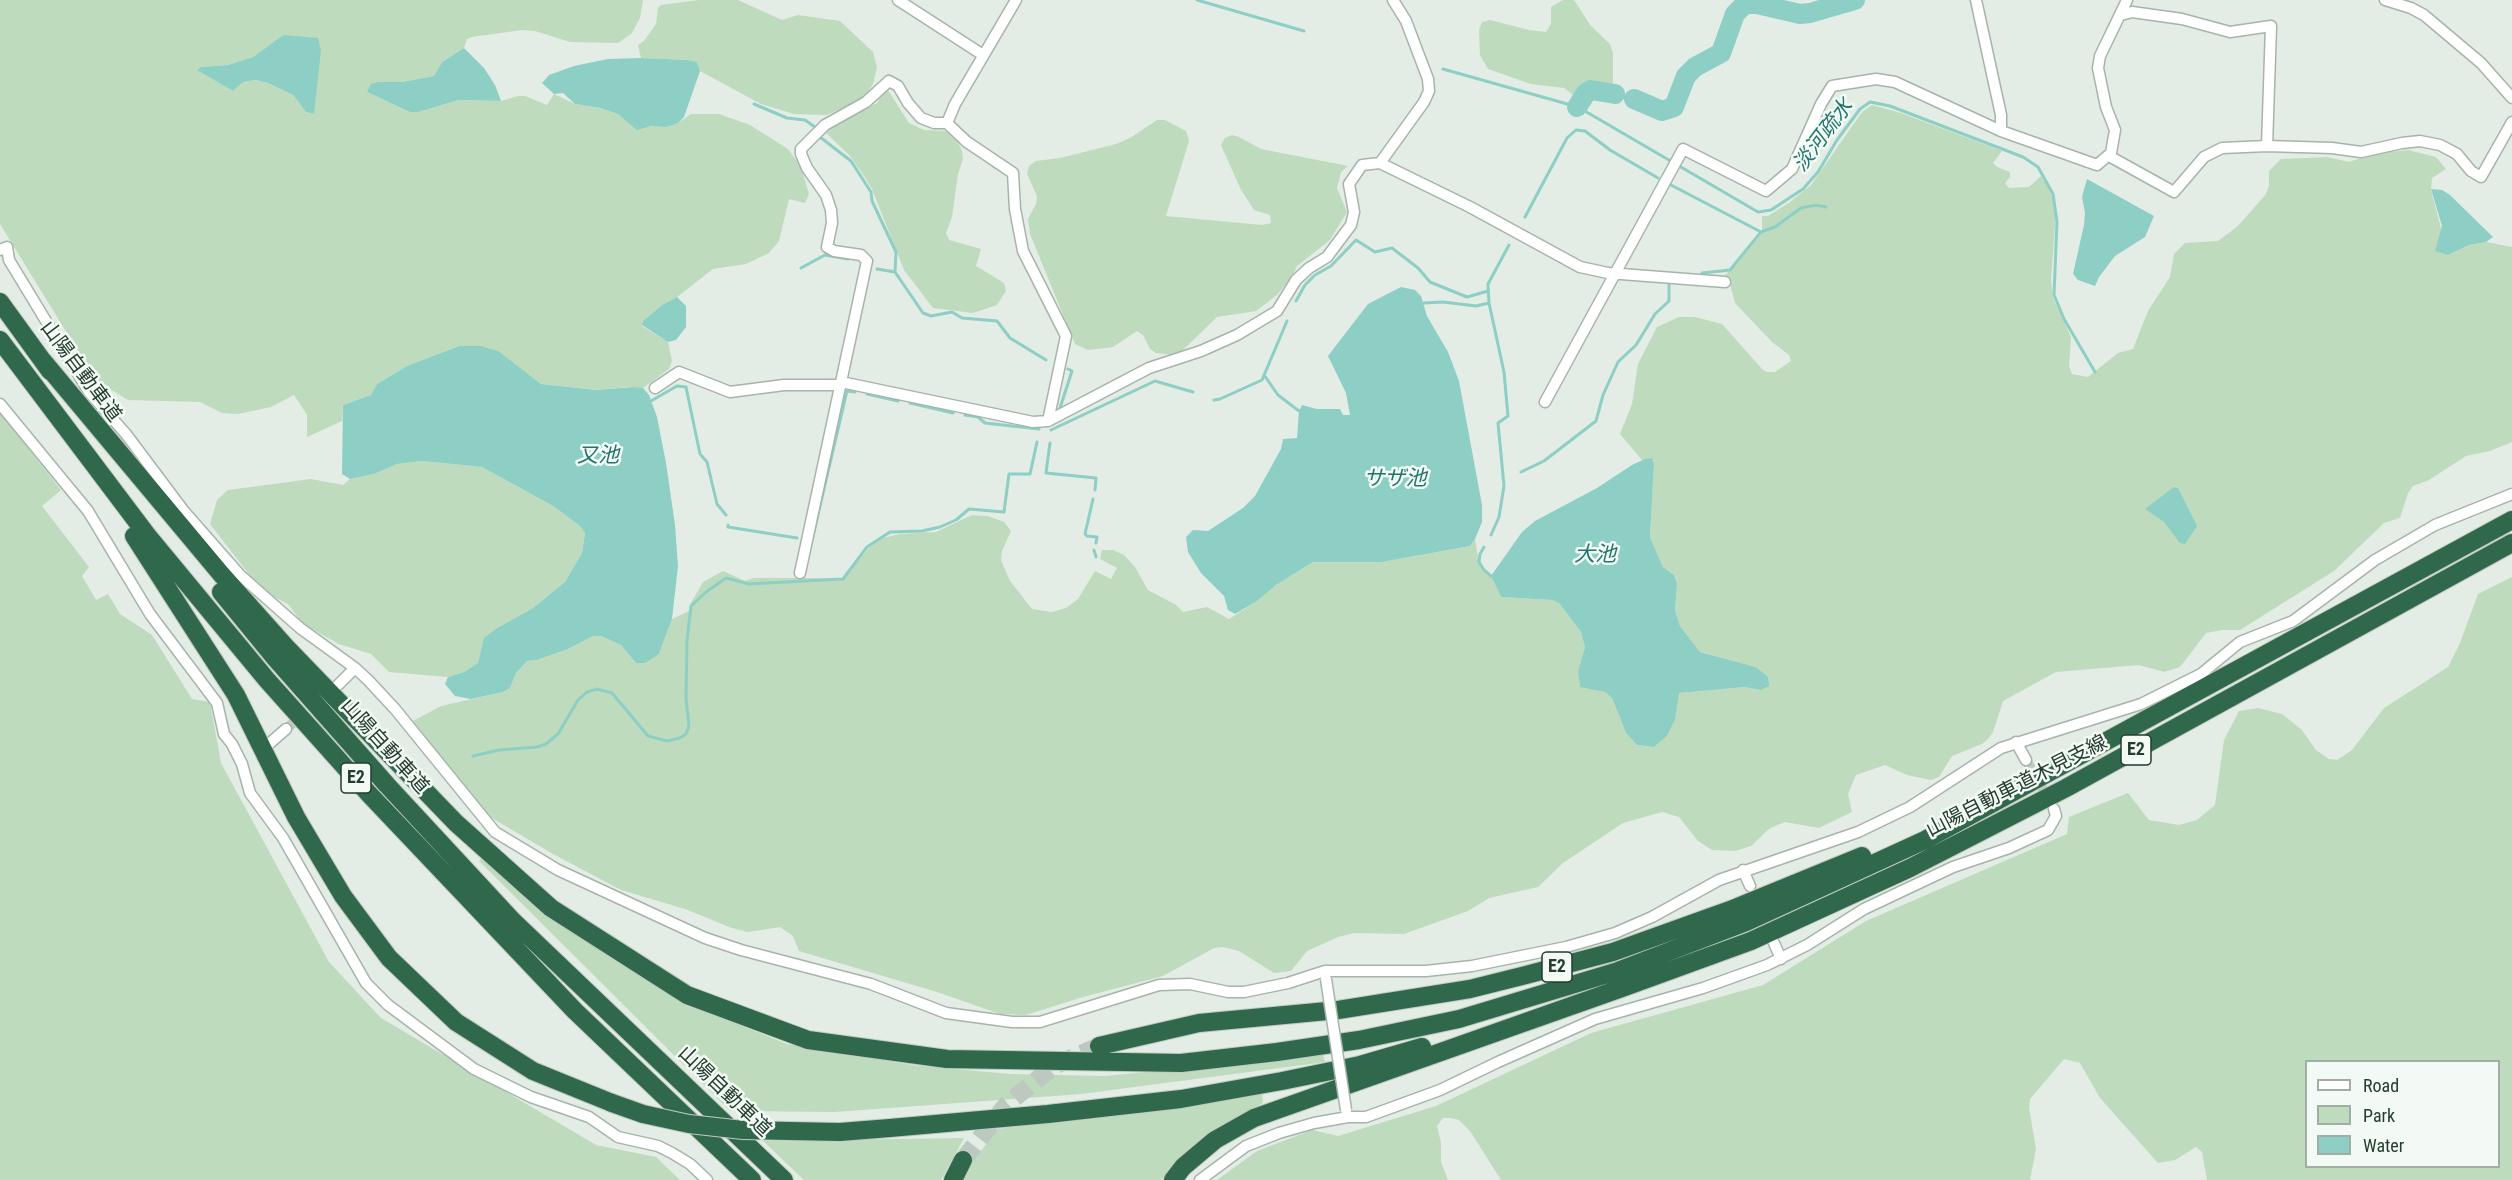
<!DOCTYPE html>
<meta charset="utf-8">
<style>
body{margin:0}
#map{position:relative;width:2512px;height:1180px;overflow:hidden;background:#e3ece5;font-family:"Roboto Condensed",sans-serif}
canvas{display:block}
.legend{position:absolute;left:2305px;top:1060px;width:195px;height:108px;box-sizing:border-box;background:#f3f9f4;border:2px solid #a0aea5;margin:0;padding:8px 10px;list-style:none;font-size:18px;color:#233d2e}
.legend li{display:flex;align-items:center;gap:12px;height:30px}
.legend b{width:30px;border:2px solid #a0aea5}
</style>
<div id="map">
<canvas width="2512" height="1180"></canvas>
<ul class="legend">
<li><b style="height:8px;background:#fff"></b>Road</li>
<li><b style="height:16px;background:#bedcbd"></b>Park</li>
<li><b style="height:16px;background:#8dcfc5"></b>Water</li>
</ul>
</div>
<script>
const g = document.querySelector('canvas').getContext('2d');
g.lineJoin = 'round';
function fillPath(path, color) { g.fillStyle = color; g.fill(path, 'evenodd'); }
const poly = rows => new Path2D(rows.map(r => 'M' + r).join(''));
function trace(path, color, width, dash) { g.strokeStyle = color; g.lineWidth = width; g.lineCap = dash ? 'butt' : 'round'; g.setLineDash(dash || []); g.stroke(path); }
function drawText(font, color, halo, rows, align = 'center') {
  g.font = font + ' "Roboto Condensed","Noto Sans JP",sans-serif'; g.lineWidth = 5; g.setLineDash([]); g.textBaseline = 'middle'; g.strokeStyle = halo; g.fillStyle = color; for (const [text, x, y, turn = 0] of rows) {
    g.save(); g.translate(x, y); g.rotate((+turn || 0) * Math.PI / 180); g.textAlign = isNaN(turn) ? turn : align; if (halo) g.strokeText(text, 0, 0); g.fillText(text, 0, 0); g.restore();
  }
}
const green = poly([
 [0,0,643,0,640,18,632,33,618,43,570,42,535,31,522,30,472,37,467,39,464,48,442,62,434,76,402,82,378,82,367,92,410,112,418,112,459,100,501,101,518,96,525,96,547,105,554,94,575,104,600,108,618,114,631,124,644,127,678,123,691,114,719,114,750,125,788,149,801,167,809,194,805,203,789,199,779,241,769,253,746,264,713,269,677,297,662,305,643,321,642,326,668,342,672,361,669,369,643,388,628,387,596,390,541,384,522,371,459,346,407,366,377,384,371,395,343,405,342,421,307,437,307,415,294,395,271,407,238,414,222,413,200,402,128,400,100,383,94,377,0,224],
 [283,35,313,114,306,112,293,95,268,83,255,80,243,82,233,91,198,70,201,67,228,65,253,57],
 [699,0,738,0,782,20,798,15,840,21,873,52,877,67,873,84,864,98,827,115,794,114,761,104,700,71,697,62,688,60,641,58,638,45,644,41,656,24,658,8,661,5],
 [1563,0,1574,0,1591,26,1610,44,1613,53,1613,83,1586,105,1564,88,1531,84,1488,69,1480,55,1479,30,1482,22,1490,20,1529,30,1546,32,1551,24,1551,7],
 [886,87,909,123,924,130,948,131,955,136,962,151,963,159,958,174,952,217,946,233,949,240,981,249,976,266,1004,283,1006,291,997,305,973,313,933,308,904,270,872,189,864,176,850,156,826,133,845,119,877,103],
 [1872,105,1901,113,2002,151,1993,163,1997,167,2010,172,2010,177,2005,183,2009,188,2029,187,2041,176,2050,190,2056,213,2051,280,2053,298,2071,337,2069,366,2072,374,2088,377,2118,353,2133,349,2148,311,2170,277,2174,254,2185,243,2218,241,2238,226,2266,194,2269,186,2269,171,2281,159,2327,157,2349,162,2372,154,2408,150,2436,157,2446,169,2432,178,2431,190,2448,255,2469,245,2486,242,2512,247,2512,442,2490,451,2466,456,2429,480,2413,486,2408,493,2400,518,2384,523,2334,571,2240,630,2222,630,2206,633,2180,667,2164,672,2139,665,2056,672,2003,701,1993,732,1988,739,1982,744,1952,756,1939,777,1931,780,1907,775,1885,765,1856,775,1848,794,1852,812,1819,828,1785,822,1770,828,1751,846,1735,851,1712,850,1698,841,1679,817,1662,812,1623,823,1563,863,1538,887,1489,898,1468,911,1404,934,1354,933,1338,937,1307,951,1291,971,1274,973,1239,951,1223,947,1214,948,1163,976,1083,997,1026,1015,1000,1014,937,992,799,951,793,936,780,927,748,932,732,928,685,909,621,890,553,854,485,814,413,721,441,706,503,692,510,688,516,673,527,661,537,660,568,649,593,636,601,636,621,645,636,663,659,654,672,619,689,611,691,603,703,582,723,571,745,581,753,578,843,578,870,547,883,538,900,534,936,532,972,515,988,516,1004,522,1011,531,1002,551,1001,560,1010,581,1032,609,1052,612,1066,608,1078,599,1095,571,1111,579,1117,568,1100,559,1102,550,1113,550,1124,555,1135,567,1148,590,1176,605,1183,612,1207,607,1229,619,1257,601,1276,585,1313,562,1382,562,1470,546,1475,539,1479,564,1491,576,1501,597,1552,600,1559,603,1581,632,1583,640,1585,647,1578,671,1580,686,1605,692,1612,698,1626,733,1637,745,1654,747,1667,736,1675,720,1678,693,1745,687,1761,690,1756,667,1700,652,1680,626,1675,610,1677,584,1674,575,1663,567,1650,537,1654,461,1651,458,1642,460,1620,434,1632,404,1638,364,1657,327,1679,317,1695,317,1722,324,1763,370,1767,372,1775,372,1791,361,1789,355,1772,342,1735,303,1730,284,1725,275,1737,264,1758,238,1762,233,1762,216,1768,216,1790,202,1811,185,1862,112],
 [1157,120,1165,120,1186,131,1189,141,1166,216,1262,225,1271,223,1270,215,1254,210,1241,190,1221,145,1225,138,1232,135,1239,137,1261,149,1348,166,1341,172,1337,188,1347,212,1330,240,1297,266,1293,275,1277,295,1256,311,1217,317,1181,352,1173,355,1156,353,1150,349,1143,335,1137,331,1113,347,1088,350,1075,344,1030,234,1028,219,1036,204,1037,196,1027,174,1029,166,1036,161,1060,158,1116,144,1130,138],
 [0,413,61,490,42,506,89,567,82,576,96,600,108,594,120,614,152,635,192,699,210,702,221,763,329,962,381,1018,596,1145,656,1157,680,1180,0,1180],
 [422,461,482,467,553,506,580,526,585,533,582,553,565,582,533,608,497,628,485,638,478,663,464,672,448,677,389,672,371,654,339,644,303,624,288,604,262,591,210,524,217,500,228,490,311,479,343,485,350,479,374,474,397,464],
 [2512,577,2512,1180,2207,1180,2202,1152,2196,1147,2175,1160,2158,1163,2100,1098,2080,1063,2064,1059,2030,1099,2029,1108,2036,1149,2030,1180,1501,1180,1470,1131,1459,1120,1450,1118,1443,1118,1437,1126,1441,1143,1441,1162,1448,1180,1217,1180,1257,1151,1312,1130,1338,1136,1436,1106,1591,1033,1763,985,1866,921,2067,834,2069,817,2128,793,2149,820,2179,825,2197,820,2215,805,2224,740,2239,711,2258,708,2282,714,2302,730,2316,750,2329,759,2337,760,2352,750,2384,708,2448,667,2460,643,2478,594],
 [2306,1062,2498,1062,2498,1166,2306,1166],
 [483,856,683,1002,787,1044,912,1065,1010,1074,1105,1076,1323,1055,1325,1062,1081,1094,835,1112,730,1111,479,861],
 [1262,1094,1263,1103,1209,1132,1169,1170,1161,1180,964,1180,974,1160,998,1129],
 [964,1138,941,1180,804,1180,763,1141]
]);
const water = poly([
 [283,35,318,38,321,50,314,114,306,112,293,95,268,83,255,80,243,82,233,91,197,70,201,67,228,65,253,57],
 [464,48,484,68,495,85,501,101,459,100,418,112,410,112,367,92,371,84,378,82,402,82,434,76,442,62],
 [641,58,688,60,697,62,700,71,684,117,678,123,666,127,651,126,637,130,618,114,600,108,575,104,563,93,554,94,542,83,549,75,574,66,608,59],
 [2087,179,2154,216,2145,237,2115,256,2099,277,2095,286,2078,280,2073,274,2084,225,2085,213,2082,197],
 [2431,189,2442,190,2450,195,2493,237,2486,242,2469,245,2448,255,2435,251,2442,226],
 [1401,287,1415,290,1421,296,1427,316,1448,352,1459,381,1482,505,1482,522,1475,539,1470,546,1382,562,1313,562,1276,585,1257,601,1235,614,1228,610,1224,596,1201,573,1188,552,1186,537,1193,530,1208,531,1243,508,1255,496,1281,449,1283,439,1297,438,1299,411,1302,405,1317,409,1340,409,1343,415,1350,415,1346,393,1328,356,1368,304],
 [677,297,686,306,686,327,676,340,668,342,642,325,643,321,662,305],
 [459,346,480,346,498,351,541,384,596,390,634,387,643,388,649,395,657,417,666,463,675,525,678,566,672,619,659,654,645,663,636,663,621,645,601,636,593,636,568,649,537,660,527,661,516,673,510,688,503,692,471,699,455,696,445,684,448,677,464,672,478,663,484,638,497,628,533,608,565,582,582,553,585,533,580,526,553,506,482,467,422,461,397,464,374,474,350,479,342,474,343,405,371,395,377,384,407,366],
 [1652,458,1654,463,1650,537,1663,567,1674,575,1677,584,1675,610,1680,626,1700,652,1756,667,1768,677,1769,686,1761,690,1745,687,1679,693,1675,720,1667,736,1654,747,1637,745,1626,733,1612,698,1605,692,1580,687,1578,671,1585,647,1583,640,1581,632,1559,603,1552,600,1501,597,1491,576,1522,532,1535,521,1597,488,1632,465,1645,459],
 [2174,487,2178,488,2197,526,2185,544,2180,543,2164,522,2145,509]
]);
const stream = poly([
 [1197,0,1304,31],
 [1443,69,1578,107,1758,212,1771,210,1803,189,1818,172,1837,140,1860,109,1870,102,1890,106,2023,157,2038,167,2053,194,2057,222,2054,295,2064,319,2095,372],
 [754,104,787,118,805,120,815,127],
 [820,137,851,161,871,192,872,201,896,252,895,272,923,313,931,316,952,312,962,318,997,321,1010,338,1046,360],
 [1671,185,1761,232],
 [1525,217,1567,138,1576,130,1585,131,1610,150,1658,178],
 [801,268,825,255,848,259],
 [877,269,895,272],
 [1702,273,1730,270,1761,232,1775,227,1801,208,1816,205,1826,207],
 [1296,301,1305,285,1315,275,1331,266,1356,240,1375,252,1392,248,1418,268,1430,282,1467,297,1488,291],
 [1424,303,1443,302,1476,306,1489,303],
 [1264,375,1278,395,1299,411],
 [867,394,898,401],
 [1214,400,1220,399,1262,380,1287,321],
 [651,401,677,386,686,387,700,454,707,462,717,504,726,515],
 [910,403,953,413],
 [1059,411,1072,371,1068,369],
 [965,415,978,417,985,423,1039,429],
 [1051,430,1155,381,1193,392],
 [1050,443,1046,473,1096,478,1095,490],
 [1521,472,1544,461,1596,421,1603,395,1618,362,1636,345,1655,314,1669,301,1669,282],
 [1093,499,1085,534,1087,536,1097,537,1096,543],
 [728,525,728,527,797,538],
 [1491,535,1499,517,1504,486,1498,423,1508,416,1504,372,1489,303,1488,284,1509,245],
 [812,540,847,391,855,392],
 [1484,547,1480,554,1479,562,1484,570,1491,576],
 [1094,550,1096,557],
 [473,756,499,750,537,747,546,744,558,734,578,700,587,692,597,689,612,693,648,736,667,741,680,738,686,734,689,726,686,699,687,640,691,606,706,592,726,578,749,584,843,579,867,547,890,532,922,531,940,527,956,520,969,509,1004,512,1009,474,1030,474,1037,442]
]);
const river = poly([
 [1634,99,1662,111,1674,107,1686,76,1695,67,1721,53,1735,14,1745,4,1757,4,1800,14,1810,13,1855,0],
 [1577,107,1586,93,1591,90,1615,94]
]);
const streetTunnel = poly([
 [286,729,319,700],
 [2026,760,2049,800]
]);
const highwayTunnel = poly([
 [963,1160,1007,1104,1054,1066,1099,1046]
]);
const street = poly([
 [898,0,983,55],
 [1976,0,2001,115,2001,131],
 [2385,0,2411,8,2424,15,2481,63,2512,98],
 [2121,15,2132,12,2182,19,2230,32,2271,26,2267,146],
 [947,123,967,142,1013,173,1015,209,1023,251,1066,336,1048,421],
 [947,123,955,104,1016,0],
 [2109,156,2174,192,2204,157,2222,148,2267,146,2332,148,2361,152,2402,143,2420,141,2440,145,2457,154,2471,171,2481,177,2512,122],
 [1380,163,1424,102,1429,91,1428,79,1406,21,1393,0],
 [0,250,7,247,9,260,89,392,126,434,183,510,240,575,300,628,355,668,368,680,395,709,495,832,558,870,705,938,741,950,871,984,946,1013,1012,1022,1040,1022,1159,985,1190,984,1228,992,1244,992,1288,983,1325,971,1426,971,1472,966,1566,947,1615,933,1652,917,1719,880,1858,832,1910,807,2001,748,2141,704,2201,674,2240,642,2293,621,2375,560,2435,525,2512,494],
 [841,382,1033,422,1048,421,1149,368,1201,351,1237,335,1277,311,1296,280,1309,268,1327,257,1351,225,1354,212,1349,184,1362,165,1380,163,1470,207,1580,267,1608,273,1725,282],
 [655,388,679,372,730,392,784,385,840,385],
 [1545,402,1683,149,1766,191,1792,169,1821,104,1832,86,1876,79,1895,82,2001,131,2097,165,2111,153,2115,130,2106,107,2098,68,2100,56,2127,0],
 [0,404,88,511,150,614,217,703,224,734,232,744,242,764,250,793,283,838,366,983,388,1005,474,1069,531,1097,589,1117,618,1137,658,1146,672,1153,690,1164,707,1180],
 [800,573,867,261,861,255,834,251,827,247,832,223,831,210,826,195,807,168,801,154,801,149,825,125,866,102,889,81,898,86,908,103,921,118,934,123,947,123],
 [338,685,355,668],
 [2016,742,2026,760],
 [270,743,286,729],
 [1743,870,1750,886],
 [1774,943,1781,959],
 [1200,1180,1246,1146,1279,1133,1314,1123,1348,1117,1366,1117,1440,1090,1498,1062,1595,1019,1703,988,1767,965,1807,945,1864,909,1953,867,2009,848,2048,830,2056,816,2054,809]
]);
const highway = poly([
 [0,302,50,371],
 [0,340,147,535,267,680,369,794,575,1011,752,1180],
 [43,361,221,574,285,646,456,823,551,908,687,995,808,1040,947,1059,1181,1063,1277,1052,1359,1040,1459,1019,1618,971,1746,922,1925,840,2512,520],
 [134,536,236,695,296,817,343,896,389,958,456,1022,533,1071,612,1103],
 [221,592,275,658,387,785,513,921,784,1180],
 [1099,1046,1199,1023,1338,1010,1470,989,1526,975,1613,952,1730,910,1862,856],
 [789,1131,840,1132,890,1128,1048,1114,1181,1099,1282,1081,1360,1065,1422,1047],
 [953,1180,963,1160],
 [1173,1180,1183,1167,1215,1140,1254,1118,1622,988,1751,941,1910,868,2066,788,2512,543]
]);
const streetBridge = poly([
 [1326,979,1346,1110]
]);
const highwayBridge = poly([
 [612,1103,643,1114,689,1124,743,1130,789,1131]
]);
const shields = [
 [2136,750,30],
 [356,778,30],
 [1557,967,30]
];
const shieldNames = [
 ["E2",2136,750],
 ["E2",356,778],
 ["E2",1557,967]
];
const streetNames = [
 ["山陽自動車道",80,372,53],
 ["山陽自動車道",384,747,48],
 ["山陽自動車道木見支線",2017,787,-27],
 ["山陽自動車道",724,1092,44]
];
const waterNames = [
 ["淡河疏水",1824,136,-53],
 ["又池",598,457],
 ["サザ池",1395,480],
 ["大池",1595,556]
];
fillPath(green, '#bedcbd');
fillPath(water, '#8dcfc5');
trace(stream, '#8dcfc5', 3);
trace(river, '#8dcfc5', 20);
trace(streetTunnel, '#bdc9c0', 10, [10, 5]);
trace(highwayTunnel, '#bdc9c0', 18, [18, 9]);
trace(street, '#a6b4aa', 13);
trace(highway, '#c1c9c4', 20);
trace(street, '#fff', 10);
trace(highway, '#30684b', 18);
trace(streetBridge, '#a6b4aa', 13, []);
trace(highwayBridge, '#c1c9c4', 20, []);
trace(streetBridge, '#fff', 10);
trace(highwayBridge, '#30684b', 18);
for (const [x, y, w] of shields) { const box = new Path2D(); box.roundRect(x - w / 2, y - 15, w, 30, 4.5); g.fillStyle = '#f3f9f4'; g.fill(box); trace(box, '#233d2e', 1.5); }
drawText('bold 18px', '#233d2e', null, shieldNames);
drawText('20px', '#233d2e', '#f3f9f4', streetNames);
drawText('italic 21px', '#20766a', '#f3f9f4', waterNames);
</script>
